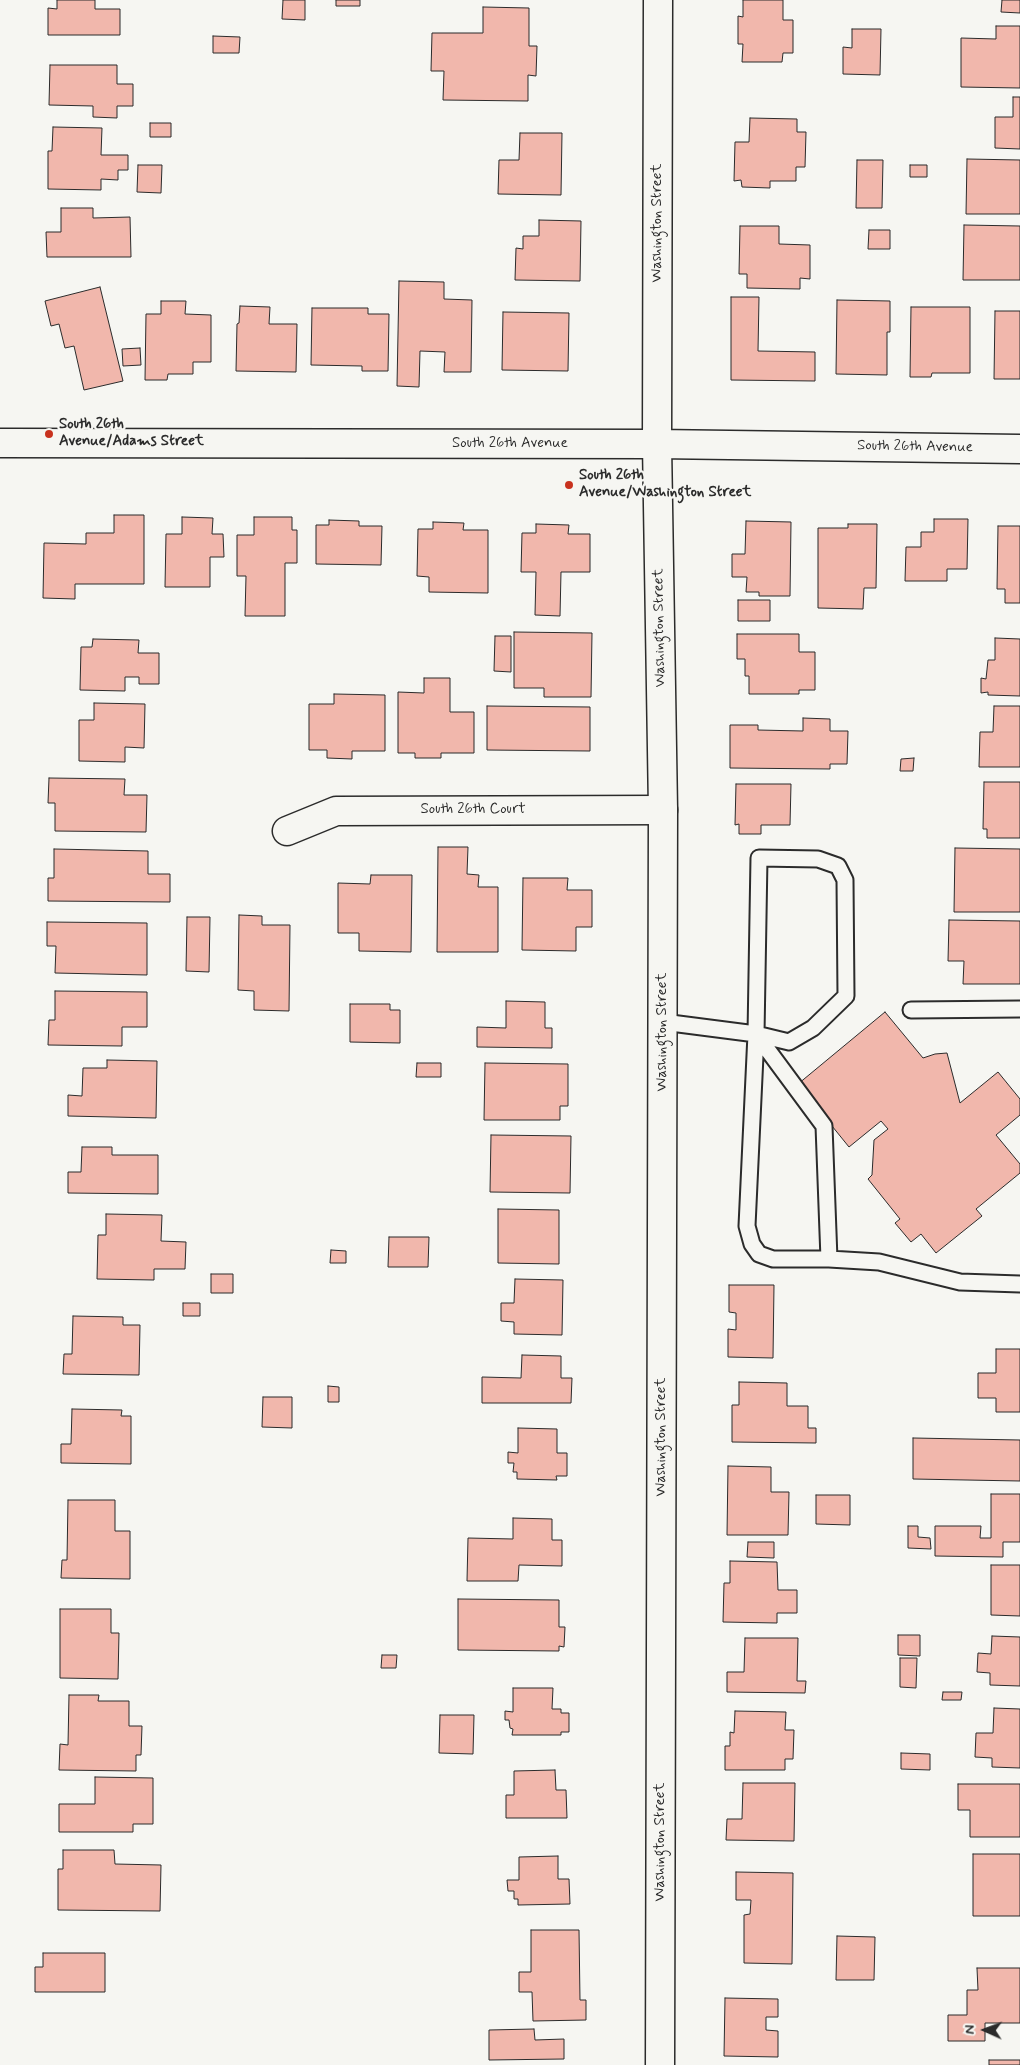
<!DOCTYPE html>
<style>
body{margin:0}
#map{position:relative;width:1020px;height:2065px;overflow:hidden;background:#f6f6f2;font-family:Mynerve,sans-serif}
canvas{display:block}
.north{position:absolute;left:960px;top:2005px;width:50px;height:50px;-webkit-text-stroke:4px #f6f6f2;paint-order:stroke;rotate:272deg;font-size:14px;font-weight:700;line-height:20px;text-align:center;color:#2b2b2b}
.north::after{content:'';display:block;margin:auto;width:18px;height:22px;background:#2b2b2b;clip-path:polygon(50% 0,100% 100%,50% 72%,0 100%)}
</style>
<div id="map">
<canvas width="1020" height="2065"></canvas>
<div class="north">N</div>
</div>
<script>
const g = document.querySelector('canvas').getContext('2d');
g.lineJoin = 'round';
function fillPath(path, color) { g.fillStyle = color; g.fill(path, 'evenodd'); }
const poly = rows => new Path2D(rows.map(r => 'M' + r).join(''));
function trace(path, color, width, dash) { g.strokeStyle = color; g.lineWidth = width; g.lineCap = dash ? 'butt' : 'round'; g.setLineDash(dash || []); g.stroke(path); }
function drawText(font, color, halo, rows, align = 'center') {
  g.font = font + ' Mynerve,sans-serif'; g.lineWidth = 4.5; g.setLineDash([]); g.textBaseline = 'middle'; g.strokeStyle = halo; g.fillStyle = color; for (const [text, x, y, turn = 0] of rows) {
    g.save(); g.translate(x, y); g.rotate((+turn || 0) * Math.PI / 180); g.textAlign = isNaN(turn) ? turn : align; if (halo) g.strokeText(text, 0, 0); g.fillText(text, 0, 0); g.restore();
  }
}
const building = poly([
 [57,0,95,0,95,9,120,9,120,35,48,35,48,8,57,9,57,0],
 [283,0,305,0,305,20,282,19,283,0],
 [336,0,360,0,360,6,336,6,336,0],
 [743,0,783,0,783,20,793,20,793,53,783,53,782,62,742,62,743,44,738,44,738,16,743,17,743,0],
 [1002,0,1020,0,1020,13,1001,12,1002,0],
 [483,7,529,8,529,46,537,46,536,76,528,75,528,101,443,100,444,71,431,71,432,33,483,33,483,7],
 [996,26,1020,26,1020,88,961,87,961,38,996,39,996,26],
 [852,29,881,29,880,75,843,74,843,47,852,48,852,29],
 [213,36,240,37,239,53,213,53,213,36],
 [50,65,117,65,117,84,133,84,133,106,117,106,117,118,93,117,93,106,49,105,50,65],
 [1013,97,1020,97,1020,149,995,148,995,117,1013,117,1013,97],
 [750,118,797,119,797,132,806,132,805,167,796,167,796,181,770,181,770,188,742,187,741,180,734,181,735,142,749,142,750,118],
 [150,123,171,123,171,137,150,137,150,123],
 [53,127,102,128,101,155,128,155,128,170,118,170,118,180,101,179,101,190,48,189,48,151,52,151,53,127],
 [520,133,562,133,561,195,498,194,499,160,519,160,520,133],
 [967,159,1020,160,1020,214,966,214,967,159],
 [857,160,883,160,882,208,856,208,857,160],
 [138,165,162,165,161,193,137,192,138,165],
 [910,165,927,165,927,177,910,177,910,165],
 [61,208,93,208,93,218,130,217,131,257,47,257,46,232,61,232,61,208],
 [539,220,581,221,580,281,515,280,516,248,523,249,523,236,539,236,539,220],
 [964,225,1020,226,1020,280,963,280,964,225],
 [740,226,779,226,779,244,810,245,810,279,800,278,800,289,747,288,747,274,739,274,740,226],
 [869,230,890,230,890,249,868,249,869,230],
 [399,281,444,282,444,299,472,300,471,372,444,372,445,352,420,351,419,387,397,386,399,281],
 [100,287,123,381,84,390,74,346,65,348,59,324,51,326,45,301,100,287],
 [731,297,759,297,758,351,815,352,815,381,731,380,731,297],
 [837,300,890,301,890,332,887,332,887,375,836,374,837,300],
 [161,301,186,301,185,314,211,315,211,362,193,362,193,374,168,374,167,380,145,380,146,314,161,314,161,301],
 [240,306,270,307,269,324,297,324,296,372,236,371,237,324,239,323,240,306],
 [911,307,970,307,970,373,932,373,931,377,910,377,911,307],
 [312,308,368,308,368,314,389,314,388,371,362,371,362,366,311,365,312,308],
 [995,311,1020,311,1020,379,994,379,995,311],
 [503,312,569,313,568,371,502,370,503,312],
 [140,348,141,365,123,366,122,349,140,348],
 [114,515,144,515,144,584,75,584,75,599,43,598,44,543,86,544,86,533,114,533,114,515],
 [182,517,213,518,212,534,223,534,224,557,210,557,210,587,165,587,166,534,182,534,182,517],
 [254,517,292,517,292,530,297,530,297,563,285,563,285,616,245,616,246,576,237,576,237,535,254,535,254,517],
 [934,519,968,519,967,569,947,569,947,581,905,581,906,547,921,547,921,532,934,532,934,519],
 [329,520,359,521,359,526,382,526,381,565,316,564,316,525,329,525,329,520],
 [746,521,791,522,790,596,759,596,759,592,746,592,747,577,732,577,732,554,745,554,746,521],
 [433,522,464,523,463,530,488,530,488,593,429,592,429,577,417,576,418,529,433,529,433,522],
 [536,524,569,525,568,534,590,534,590,572,561,572,560,616,535,615,536,572,521,572,522,533,536,533,536,524],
 [848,524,877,524,876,588,864,588,863,609,818,608,818,528,848,528,848,524],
 [998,526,1020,526,1020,603,1005,603,1005,589,997,589,998,526],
 [738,600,770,600,770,621,738,621,738,600],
 [514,632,592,633,591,697,544,697,544,688,514,688,514,632],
 [737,634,799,634,799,652,815,652,815,690,799,690,799,694,749,694,749,676,745,676,745,659,737,659,737,634],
 [495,636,511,636,511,672,494,671,495,636],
 [995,638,1020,639,1020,696,988,695,988,692,981,693,981,678,986,679,988,660,995,660,995,638],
 [93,639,139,640,138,653,159,653,159,684,139,684,139,677,125,677,125,691,80,690,81,647,92,647,93,639],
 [424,678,450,678,450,712,474,712,474,753,441,753,441,758,415,758,415,753,398,753,398,692,424,693,424,678],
 [334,694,385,695,385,751,352,751,352,759,327,758,327,750,309,750,309,704,334,704,334,694],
 [94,703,145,704,144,748,125,747,125,762,79,761,79,720,94,720,94,703],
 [487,706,590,707,590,751,487,750,487,706],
 [994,706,1020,706,1020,767,979,767,980,732,993,732,994,706],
 [803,718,830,719,830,731,848,731,847,764,830,764,830,769,730,768,730,725,758,725,758,730,803,731,803,718],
 [914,758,913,771,900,771,901,759,914,758],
 [49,778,125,779,124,795,147,795,146,832,55,831,55,803,48,803,49,778],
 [984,782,1020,782,1020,838,987,838,987,829,983,829,984,782],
 [736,784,791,784,790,825,761,825,761,834,739,834,739,824,735,825,736,784],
 [438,847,468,847,467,874,479,875,478,887,498,887,498,952,437,952,438,847],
 [955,848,1020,849,1020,912,954,912,955,848],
 [54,849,148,851,148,874,170,874,170,902,48,901,48,878,54,878,54,849],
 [371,875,412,875,411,952,359,951,359,933,338,933,338,883,370,884,371,875],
 [523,878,568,878,567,890,592,890,592,927,576,927,576,951,522,950,523,878],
 [239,915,262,916,262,925,290,925,289,1011,254,1010,254,991,238,990,239,915],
 [187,917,210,917,209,972,186,971,187,917],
 [949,920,1020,921,1020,984,963,984,964,961,948,961,949,920],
 [47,922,147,923,147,975,55,973,56,946,47,946,47,922],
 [55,991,147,992,147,1027,122,1027,122,1046,48,1045,49,1020,55,1020,55,991],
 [506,1001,545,1002,545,1028,552,1028,552,1048,477,1047,477,1027,506,1028,506,1001],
 [350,1004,390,1004,390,1010,400,1010,400,1043,350,1042,350,1004],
 [885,1012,923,1058,935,1054,947,1053,960,1103,998,1072,1020,1099,1020,1115,996,1135,1020,1164,1020,1173,976,1209,982,1216,936,1253,921,1234,911,1242,895,1223,900,1219,868,1179,872,1175,874,1140,888,1129,881,1121,849,1147,798,1084,885,1012],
 [107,1060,157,1061,156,1118,68,1116,68,1095,82,1096,83,1068,107,1068,107,1060],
 [417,1063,441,1063,441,1077,416,1077,417,1063],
 [485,1063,568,1064,568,1106,560,1106,560,1120,484,1120,485,1063],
 [491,1135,571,1136,570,1193,490,1192,491,1135],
 [82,1147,112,1147,112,1155,158,1155,158,1194,68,1193,68,1172,81,1172,82,1147],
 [498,1209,559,1210,559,1264,498,1263,498,1209],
 [106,1214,162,1215,161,1241,186,1242,185,1269,154,1269,154,1280,97,1279,98,1235,106,1235,106,1214],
 [389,1237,429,1237,428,1267,388,1267,389,1237],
 [331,1250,346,1251,346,1263,330,1263,331,1250],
 [211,1274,233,1274,233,1293,211,1293,211,1274],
 [515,1279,563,1280,562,1335,514,1334,514,1322,501,1321,501,1303,514,1303,515,1279],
 [729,1285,774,1285,773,1358,728,1357,728,1329,736,1330,736,1313,729,1312,729,1285],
 [183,1303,200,1303,200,1316,183,1316,183,1303],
 [73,1316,123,1317,123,1325,140,1325,139,1375,63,1374,64,1354,72,1354,73,1316],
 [996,1349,1020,1349,1020,1412,996,1412,996,1398,978,1398,978,1373,996,1373,996,1349],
 [522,1355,561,1356,561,1378,572,1378,571,1403,482,1403,482,1377,521,1378,522,1355],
 [739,1382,787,1383,787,1406,808,1406,808,1428,816,1428,816,1443,732,1442,732,1405,739,1405,739,1382],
 [328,1386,339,1387,339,1402,328,1402,328,1386],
 [263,1397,292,1397,292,1428,262,1427,263,1397],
 [72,1409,122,1410,121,1416,131,1416,131,1464,61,1463,61,1444,71,1444,72,1409],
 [518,1428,557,1429,557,1453,567,1453,567,1476,556,1476,557,1480,517,1479,517,1472,513,1472,514,1463,508,1463,508,1452,518,1453,518,1428],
 [913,1438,1020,1440,1020,1481,913,1479,913,1438],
 [728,1466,771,1467,771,1492,789,1492,788,1535,727,1535,728,1466],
 [991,1494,1020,1494,1020,1542,1003,1542,1003,1557,935,1556,935,1526,981,1526,980,1538,991,1538,991,1494],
 [816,1495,850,1495,850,1525,816,1524,816,1495],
 [68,1500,115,1500,115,1531,130,1531,130,1579,61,1578,62,1560,67,1560,68,1500],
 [513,1518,552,1519,552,1540,562,1540,562,1566,519,1565,518,1581,467,1581,468,1538,513,1539,513,1518],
 [908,1526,918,1526,918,1537,930,1538,931,1549,908,1548,908,1526],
 [748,1542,774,1542,774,1558,747,1557,748,1542],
 [730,1561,777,1562,778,1590,797,1590,797,1613,777,1613,777,1623,723,1622,724,1583,730,1583,730,1561],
 [991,1565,1020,1565,1020,1616,991,1615,991,1565],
 [458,1599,559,1600,559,1627,565,1627,564,1647,559,1646,559,1651,458,1650,458,1599],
 [60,1609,111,1609,111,1633,119,1633,118,1679,60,1678,60,1609],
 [898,1635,920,1635,920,1656,898,1655,898,1635],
 [992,1636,1020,1637,1020,1686,990,1685,990,1673,977,1672,978,1653,991,1654,992,1636],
 [745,1638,798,1638,797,1681,806,1681,805,1693,727,1692,727,1672,744,1672,745,1638],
 [382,1655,397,1655,396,1668,381,1668,382,1655],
 [900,1658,917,1658,916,1688,900,1687,900,1658],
 [513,1688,553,1688,552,1709,561,1709,561,1713,569,1713,569,1732,561,1732,561,1735,512,1735,513,1729,510,1728,509,1720,505,1720,505,1711,513,1712,513,1688],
 [943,1692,962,1692,961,1700,942,1700,943,1692],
 [69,1695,99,1695,98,1701,129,1701,129,1726,142,1726,141,1755,136,1755,136,1771,59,1770,60,1744,68,1745,69,1695],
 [994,1708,1020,1709,1020,1768,992,1767,992,1758,975,1757,976,1733,993,1733,994,1708],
 [735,1711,786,1712,785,1730,794,1730,793,1759,785,1759,785,1770,725,1770,725,1746,730,1746,730,1732,734,1733,735,1711],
 [440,1715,474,1715,473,1754,439,1753,440,1715],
 [901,1753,930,1754,930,1770,901,1769,901,1753],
 [555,1770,556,1790,566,1790,567,1818,506,1818,506,1795,514,1795,514,1771,555,1770],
 [95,1777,153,1778,153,1824,133,1824,133,1832,59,1832,59,1804,95,1804,95,1777],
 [743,1783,795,1783,794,1841,726,1840,727,1819,742,1819,743,1783],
 [958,1784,1020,1784,1020,1837,970,1837,970,1810,958,1810,958,1784],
 [63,1850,114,1850,115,1864,161,1865,160,1911,58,1910,58,1869,63,1869,63,1850],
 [973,1854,1020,1854,1020,1916,973,1916,973,1854],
 [558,1856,558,1879,569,1879,570,1904,518,1905,518,1899,514,1899,514,1891,508,1891,507,1880,519,1880,519,1857,558,1856],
 [736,1872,793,1873,792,1964,744,1963,744,1915,750,1914,751,1900,736,1900,736,1872],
 [531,1930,579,1930,580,2000,586,2000,586,2020,533,2021,532,1992,519,1992,519,1972,531,1972,531,1930],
 [837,1936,875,1937,874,1980,836,1980,837,1936],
 [43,1953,105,1953,105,1992,35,1992,35,1967,43,1967,43,1953],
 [977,1968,1020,1968,1020,2023,985,2023,985,2041,948,2041,948,2015,967,2015,967,1990,978,1990,977,1968],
 [725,1998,778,1999,778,2017,766,2017,766,2030,778,2031,778,2057,724,2056,725,1998],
 [534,2029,535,2040,564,2039,564,2059,489,2060,489,2030,534,2029],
 [989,2060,1020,2060,1020,2065,989,2065,989,2060]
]);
const service = poly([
 [911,1010,1020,1009],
 [663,1022,756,1034,789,1042,813,1028,846,996,845,880,838,866,818,859,759,858,756,1034,747,1226,752,1244,759,1254,773,1259,829,1259,824,1126,756,1034],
 [829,1259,879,1262,960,1282,1020,1284]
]);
const minor = poly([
 [287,831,336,811,663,810]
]);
const tertiary = poly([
 [658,0,657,444,663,810,660,2065],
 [0,443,657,444,1020,449]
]);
const markers = [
 [49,434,5,"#c8321e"],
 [569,485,5,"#c8321e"]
];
const streetNames = [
 ["Washington Street",658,223,-90],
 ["South 26th Avenue",510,444],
 ["South 26th Avenue",915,447,1],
 ["Washington Street",660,628,-91],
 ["South 26th Court",473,810],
 ["Washington Street",663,1032,-90],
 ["Washington Street",662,1437,-90],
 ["Washington Street",661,1842,-90]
];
const poiNames = [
 ["South 26th",59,425],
 ["Avenue/Adams Street",59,442],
 ["South 26th",579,476],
 ["Avenue/Washington Street",579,493]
];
fillPath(building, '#f1b7ac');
trace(building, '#2b2b2b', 1);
trace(service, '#2b2b2b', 19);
trace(minor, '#2b2b2b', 31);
trace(tertiary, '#2b2b2b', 31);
trace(service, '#f6f6f2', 15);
trace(minor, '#f6f6f2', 28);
trace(tertiary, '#f6f6f2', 28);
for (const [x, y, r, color] of markers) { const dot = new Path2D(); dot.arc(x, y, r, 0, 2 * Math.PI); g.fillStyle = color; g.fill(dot); trace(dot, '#f6f6f2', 2); }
drawText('15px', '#2b2b2b', '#f6f6f2', streetNames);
drawText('bold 15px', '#2b2b2b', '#f6f6f2', poiNames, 'left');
</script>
